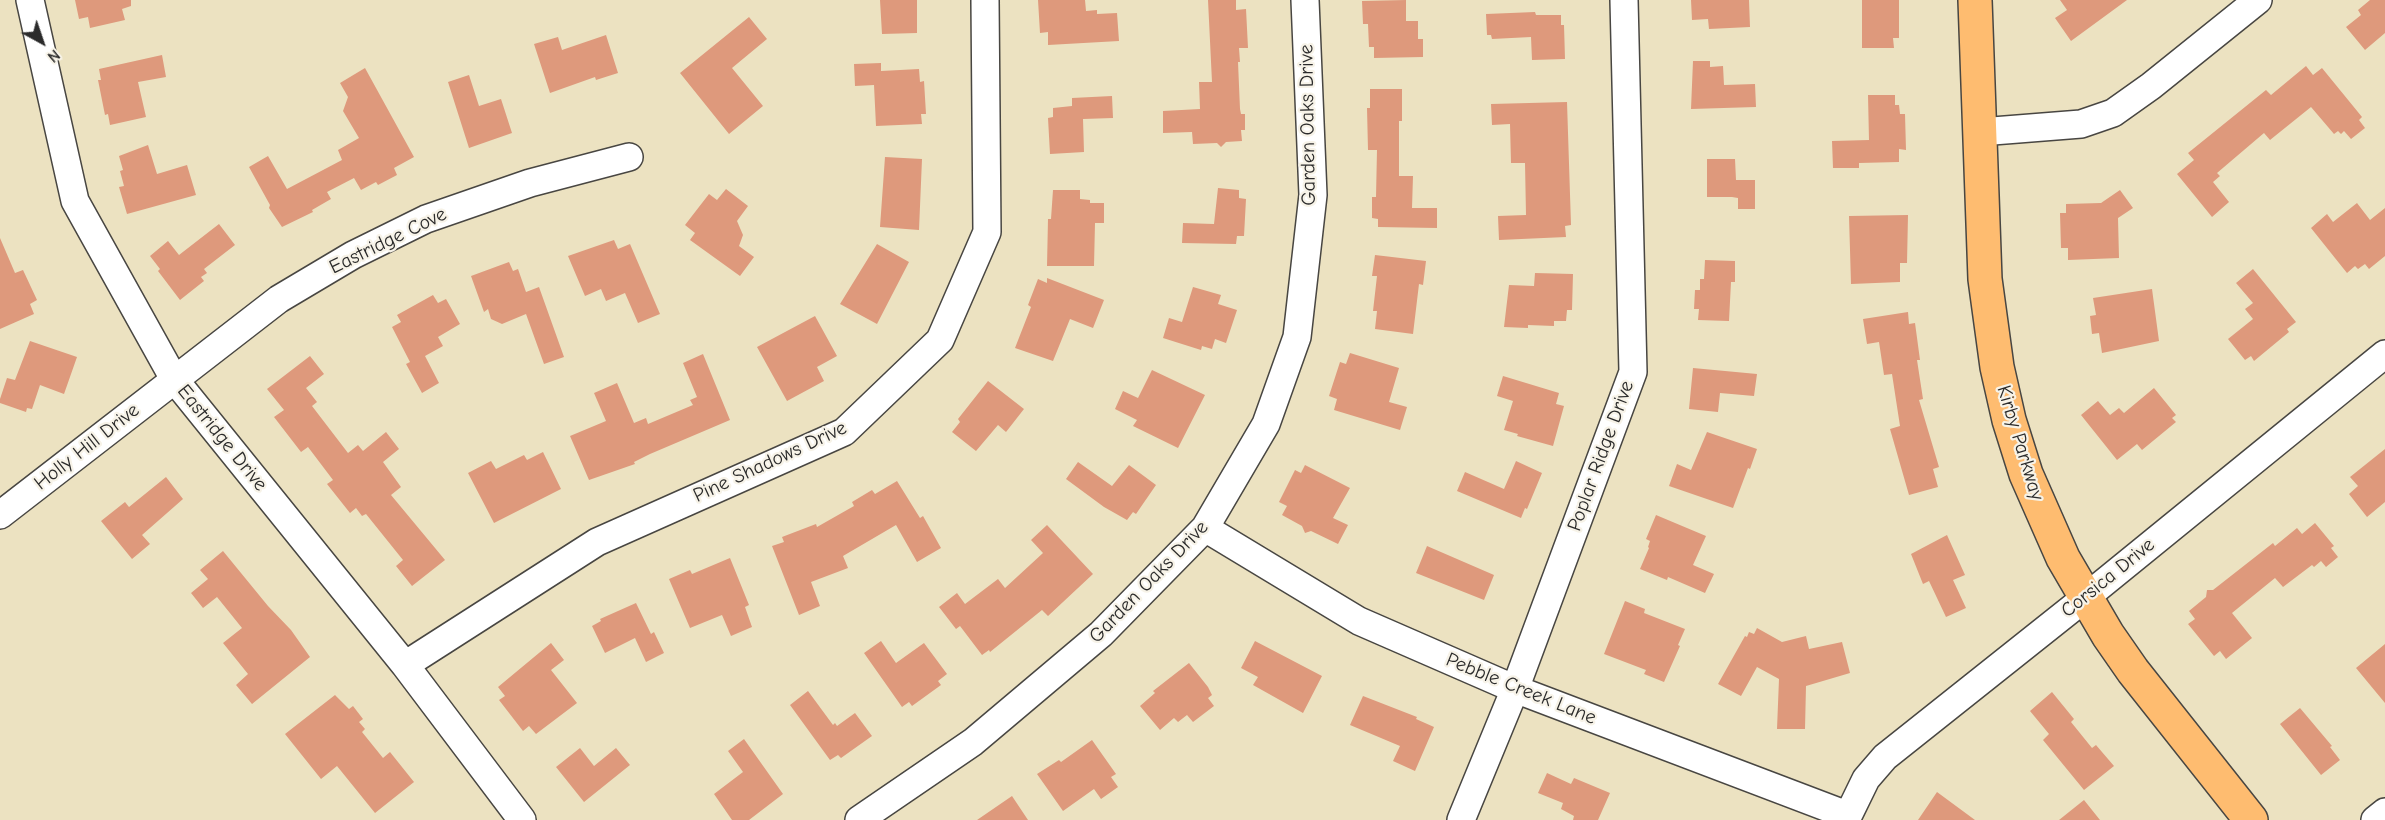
<!DOCTYPE html>
<style>
body{margin:0}
#map{position:relative;width:2385px;height:820px;overflow:hidden;background:#ece2c1;font-family:"Comic Neue",sans-serif}
canvas{display:block}
.north{position:absolute;left:12px;top:12px;width:60px;height:60px;-webkit-text-stroke:4px #f7f3e8;paint-order:stroke;rotate:140deg;font-size:16px;font-weight:700;line-height:24px;text-align:center;color:#2b2b2b}
.north::after{content:'';display:block;margin:auto;width:21px;height:27px;background:#2b2b2b;clip-path:polygon(50% 0,100% 100%,50% 72%,0 100%)}
</style>
<div id="map">
<canvas width="2385" height="820"></canvas>
<div class="north">N</div>
</div>
<script>
const g = document.querySelector('canvas').getContext('2d');
g.lineJoin = 'round';
function fillPath(path, color) { g.fillStyle = color; g.fill(path, 'evenodd'); }
const poly = rows => new Path2D(rows.map(r => 'M' + r).join(''));
function trace(path, color, width, dash) { g.strokeStyle = color; g.lineWidth = width; g.lineCap = dash ? 'butt' : 'round'; g.setLineDash(dash || []); g.stroke(path); }
function drawText(font, color, halo, rows, align = 'center') {
  g.font = font + ' "Comic Neue",sans-serif'; g.lineWidth = 4.5; g.setLineDash([]); g.textBaseline = 'middle'; g.strokeStyle = halo; g.fillStyle = color; for (const [text, x, y, turn = 0] of rows) {
    g.save(); g.translate(x, y); g.rotate((+turn || 0) * Math.PI / 180); g.textAlign = isNaN(turn) ? turn : align; if (halo) g.strokeText(text, 0, 0); g.fillText(text, 0, 0); g.restore();
  }
}
const building = poly([
 [75,0,131,0,131,6,122,9,125,20,90,28,88,17,79,19],
 [880,0,917,0,917,33,882,34],
 [1038,0,1085,0,1086,11,1097,10,1097,14,1117,13,1119,41,1048,45,1048,32,1040,33],
 [1208,0,1236,0,1236,10,1246,9,1248,48,1239,48,1240,62,1238,62,1240,109,1241,114,1245,114,1245,130,1241,130,1242,141,1226,142,1221,147,1217,143,1193,144,1192,132,1163,133,1163,111,1200,109,1199,82,1212,82],
 [1406,0,1406,21,1418,21,1418,39,1423,39,1423,57,1374,58,1374,47,1369,47,1368,24,1363,24,1362,1],
 [1691,0,1749,0,1750,27,1709,29,1708,19,1692,20],
 [1862,0,1899,0,1899,38,1893,38,1894,48,1862,48],
 [2060,0,2127,0,2071,41,2055,18,2067,10],
 [2370,0,2385,0,2385,33,2365,50,2346,27,2361,15,2358,10],
 [1535,12,1536,15,1561,15,1561,25,1564,25,1565,59,1532,60,1531,37,1492,39,1491,35,1487,35,1486,14],
 [749,17,767,39,732,68,763,106,729,134,680,73],
 [606,35,618,73,596,80,595,77,550,93,534,44,558,37,562,50],
 [162,55,166,77,138,82,146,117,110,125,108,114,105,115,98,80,101,80,99,69],
 [1693,61,1710,61,1710,67,1723,66,1724,85,1755,84,1756,107,1691,109],
 [881,63,881,71,919,69,920,82,924,81,926,114,921,114,922,124,876,126,874,85,855,86,854,64],
 [2306,66,2313,75,2322,68,2362,117,2359,120,2365,128,2351,139,2344,131,2341,134,2338,131,2334,134,2311,107,2270,140,2264,133,2217,173,2220,176,2213,182,2229,202,2212,217,2177,174,2194,160,2188,153,2266,90,2271,95],
 [365,68,414,157,394,168,397,175,378,185,376,182,361,190,354,178,327,192,331,199,312,210,313,212,282,227,269,208,270,205,249,167,268,156,287,189,342,160,338,150,359,138,343,111,348,97,340,83],
 [469,75,479,106,501,99,512,133,469,148,448,82],
 [1370,89,1402,89,1402,121,1399,121,1399,176,1413,176,1412,208,1437,208,1437,228,1378,227,1378,219,1372,218,1372,197,1376,197,1377,150,1368,150,1367,108,1370,108],
 [1868,95,1895,95,1895,105,1899,105,1900,114,1905,114,1906,150,1899,149,1899,162,1859,163,1859,168,1833,168,1832,141,1869,140],
 [1112,96,1113,118,1083,119,1084,152,1050,154,1048,118,1053,117,1053,108,1072,106,1072,98],
 [1567,102,1571,225,1565,226,1566,237,1499,240,1498,216,1526,215,1525,163,1511,163,1510,124,1492,125,1491,104],
 [148,145,157,174,187,165,196,195,127,214,119,187,124,186,120,171,123,170,119,156],
 [885,157,922,159,919,230,880,227],
 [1707,159,1735,159,1736,180,1755,180,1755,209,1738,209,1738,198,1732,197,1707,197],
 [1218,188,1239,190,1239,198,1246,199,1244,236,1237,236,1236,244,1182,243,1183,223,1214,224],
 [726,189,748,206,737,221,743,235,739,246,754,257,740,276,690,240,695,233,685,225,709,194,717,200],
 [1053,190,1080,190,1080,199,1090,200,1090,203,1104,203,1104,223,1095,223,1094,266,1047,266,1048,219,1051,219],
 [2120,190,2133,208,2118,218,2119,258,2068,260,2068,248,2061,248,2060,213,2066,213,2066,204,2101,203],
 [2357,203,2370,220,2385,208,2385,256,2369,269,2365,264,2358,269,2355,266,2347,273,2311,228,2327,214,2333,222],
 [1908,215,1907,263,1900,263,1900,282,1851,284,1849,216],
 [219,224,235,245,204,269,207,273,201,277,204,281,180,300,158,271,160,269,150,256,168,241,179,255],
 [0,238,15,273,23,270,37,300,30,304,34,314,0,329],
 [614,240,618,249,630,244,660,314,638,323,625,293,606,301,601,289,585,296,568,256],
 [877,244,909,262,877,324,840,304],
 [1375,255,1426,261,1423,285,1419,284,1413,334,1375,329,1377,311,1373,311,1377,276,1372,276],
 [1705,260,1735,261,1735,282,1731,282,1729,321,1698,320,1699,309,1694,309,1695,290,1700,290,1700,279,1704,279],
 [509,262,513,271,518,269,526,292,539,287,564,357,544,364,526,314,502,324,491,319,488,309,484,312,471,276],
 [2253,269,2296,322,2287,329,2289,332,2254,361,2251,356,2245,360,2228,339,2253,319,2245,309,2253,303,2236,283],
 [1535,273,1573,274,1572,310,1567,310,1566,321,1554,321,1554,326,1528,325,1528,328,1504,327,1509,285,1534,286],
 [1047,278,1104,300,1093,328,1070,319,1053,361,1015,348,1031,307,1028,305,1038,279,1047,283],
 [1193,287,1221,295,1218,304,1237,310,1226,343,1215,339,1212,349,1202,346,1201,350,1163,338,1169,318,1182,322],
 [2152,289,2159,341,2102,353,2099,333,2092,334,2090,316,2096,315,2093,298],
 [433,295,438,303,446,299,460,324,438,337,443,346,425,356,439,383,422,393,406,364,410,362,392,327,401,322,397,315],
 [1908,312,1909,324,1915,323,1920,360,1917,360,1923,399,1919,400,1939,467,1933,469,1938,487,1909,495,1890,429,1900,426,1892,374,1884,375,1879,342,1867,344,1863,319],
 [815,316,837,356,817,367,824,381,787,401,757,347],
 [30,341,77,357,64,394,40,385,32,409,27,408,26,412,0,403,0,399,7,378,15,380],
 [1350,353,1399,368,1389,402,1407,407,1400,430,1334,410,1337,399,1329,396,1340,362,1346,364],
 [703,354,730,420,650,454,634,462,635,464,589,480,570,436,606,421,594,393,617,383,634,423,646,418,648,424,693,405,690,400,697,397,683,363],
 [310,356,324,374,306,388,317,402,312,406,348,453,358,445,363,451,386,432,399,449,383,462,401,487,391,495,445,560,412,586,396,566,403,560,366,514,362,516,356,508,350,513,327,484,333,480,308,447,301,452,274,417,284,410,267,389],
 [1693,368,1757,374,1754,396,1720,393,1718,412,1689,409],
 [1152,370,1205,395,1178,448,1133,426,1137,420,1115,409,1123,391,1138,398],
 [1503,376,1559,393,1556,404,1564,406,1553,446,1517,436,1518,434,1504,430,1513,401,1497,396],
 [988,381,1024,409,1006,432,998,425,976,451,952,432,960,422,958,419],
 [2154,388,2176,415,2172,418,2176,422,2142,450,2137,444,2117,460,2081,415,2098,401,2110,415,2119,408,2124,413],
 [1707,432,1757,449,1750,469,1748,468,1733,508,1669,486,1677,464,1691,470],
 [2385,449,2385,502,2367,517,2349,494,2358,486,2350,477],
 [543,452,561,489,494,523,468,473,491,461,496,469,524,455,527,460],
 [1516,461,1542,473,1527,509,1525,508,1521,518,1457,491,1465,472,1504,489],
 [1078,462,1112,486,1129,465,1156,485,1136,514,1133,512,1127,520,1104,507,1066,479],
 [1305,465,1350,488,1333,518,1348,525,1338,544,1311,531,1305,533,1302,526,1282,515,1287,506,1279,502,1295,470,1301,473],
 [166,477,183,499,142,535,150,544,132,559,101,521,125,502,129,507],
 [897,481,920,518,923,516,941,548,917,562,896,525,843,556,848,568,811,582,820,606,799,615,772,546,784,542,782,537,816,524,817,527,854,506,852,502,872,490,875,494],
 [1656,515,1706,536,1693,565,1714,574,1705,593,1668,577,1667,580,1640,569,1649,548,1648,547,1650,541,1646,539],
 [2315,523,2334,546,2331,548,2338,557,2326,567,2321,561,2314,567,2312,565,2283,587,2275,578,2232,613,2252,638,2226,659,2220,651,2214,656,2188,624,2195,619,2189,611,2206,597,2207,590,2213,590,2273,543,2275,546,2297,528,2302,534],
 [1047,525,1093,574,1048,616,1042,610,990,652,989,650,982,655,960,626,956,629,939,607,957,593,965,604,998,579,1005,588,1043,553,1031,540],
 [1947,535,1965,575,1953,580,1966,608,1946,617,1929,581,1923,584,1911,554],
 [1427,546,1494,575,1484,600,1416,573],
 [223,551,268,606,291,630,310,657,252,704,236,685,248,674,223,643,242,628,217,597,203,608,191,593,208,579,200,570],
 [730,558,749,605,745,607,752,627,731,636,722,615,690,628,669,579,690,570,692,574],
 [1625,601,1645,609,1644,613,1685,629,1678,645,1680,646,1664,682,1644,674,1646,670,1604,654],
 [636,603,651,634,654,632,664,653,646,662,635,638,605,653,592,626,601,621,600,619],
 [1757,628,1782,642,1806,636,1809,649,1842,642,1850,673,1806,686,1805,729,1777,729,1779,679,1757,667,1741,696,1718,684,1745,636,1747,637,1749,632,1754,634],
 [881,641,896,663,924,643,947,674,938,681,941,685,912,706,909,702,902,707,864,653],
 [1255,641,1322,676,1303,713,1253,685,1258,677,1241,668],
 [551,643,564,660,551,670,577,703,536,734,529,726,523,731,499,700,505,696,498,687],
 [2385,644,2385,703,2356,668],
 [1189,663,1208,687,1212,695,1208,698,1214,706,1193,722,1187,715,1178,722,1174,718,1160,730,1140,706,1155,693,1153,691],
 [808,691,833,725,835,723,837,726,855,713,872,736,841,758,838,755,830,760,790,705],
 [2052,692,2074,719,2071,722,2092,748,2096,745,2114,766,2084,790,2043,740,2049,734,2030,711],
 [335,695,349,709,353,706,363,719,359,722,365,729,362,732,383,758,390,752,414,782,375,813,337,766,321,779,285,734],
 [1363,696,1417,717,1416,719,1434,727,1415,771,1393,761,1400,746,1350,725],
 [2300,708,2332,746,2330,747,2340,760,2321,775,2280,724],
 [744,739,783,794,749,820,732,820,714,794,743,772,728,751],
 [1092,740,1116,774,1111,777,1118,787,1101,799,1094,789,1063,811,1037,774,1059,760,1061,762],
 [580,748,594,766,616,748,630,765,584,802,556,767],
 [1547,773,1571,784,1574,778,1610,793,1598,820,1573,820,1574,816,1561,809,1563,803,1538,793],
 [1937,792,1975,820,1918,820],
 [1012,796,1028,820,977,820],
 [2084,800,2100,820,2059,820]
]);
const minor = poly([
 [30,0,75,201,174,379,405,665,522,820],
 [1980,132,2081,124,2113,113,2151,86,2258,0],
 [0,515,279,299,353,255,426,219,530,183,629,157],
 [1205,528,1359,621,1515,689,1847,815],
 [405,665,597,542,844,432,940,340,987,232,985,0],
 [859,820,973,742,1101,634,1205,528,1266,424,1297,337,1313,195,1305,0],
 [1461,820,1515,689,1633,372,1624,0],
 [1846,820,1866,779,1885,757,2085,598,2385,354],
 [2375,820,2385,812]
]);
const major = poly([
 [1975,0,1985,279,1997,367,2009,420,2026,474,2063,558,2108,635,2133,671,2251,820]
]);
const streetNames = [
 ["Garden Oaks Drive",1308,125,-91],
 ["Eastridge Cove",388,241,-26],
 ["Eastridge Drive",222,438,51],
 ["Kirby Parkway",2020,443,73],
 ["Holly Hill Drive",87,447,-38],
 ["Poplar Ridge Drive",1601,456,-70],
 ["Pine Shadows Drive",770,462,-25],
 ["Corsica Drive",2108,578,-39],
 ["Garden Oaks Drive",1149,582,-46],
 ["Pebble Creek Lane",1521,689,22]
];
fillPath(building, '#de997c');
trace(minor, '#484642', 30);
trace(major, '#484642', 36);
trace(minor, '#fff', 27);
trace(major, '#febc70', 33);
drawText('20px', '#2b2b2b', '#f7f3e8', streetNames);
</script>
